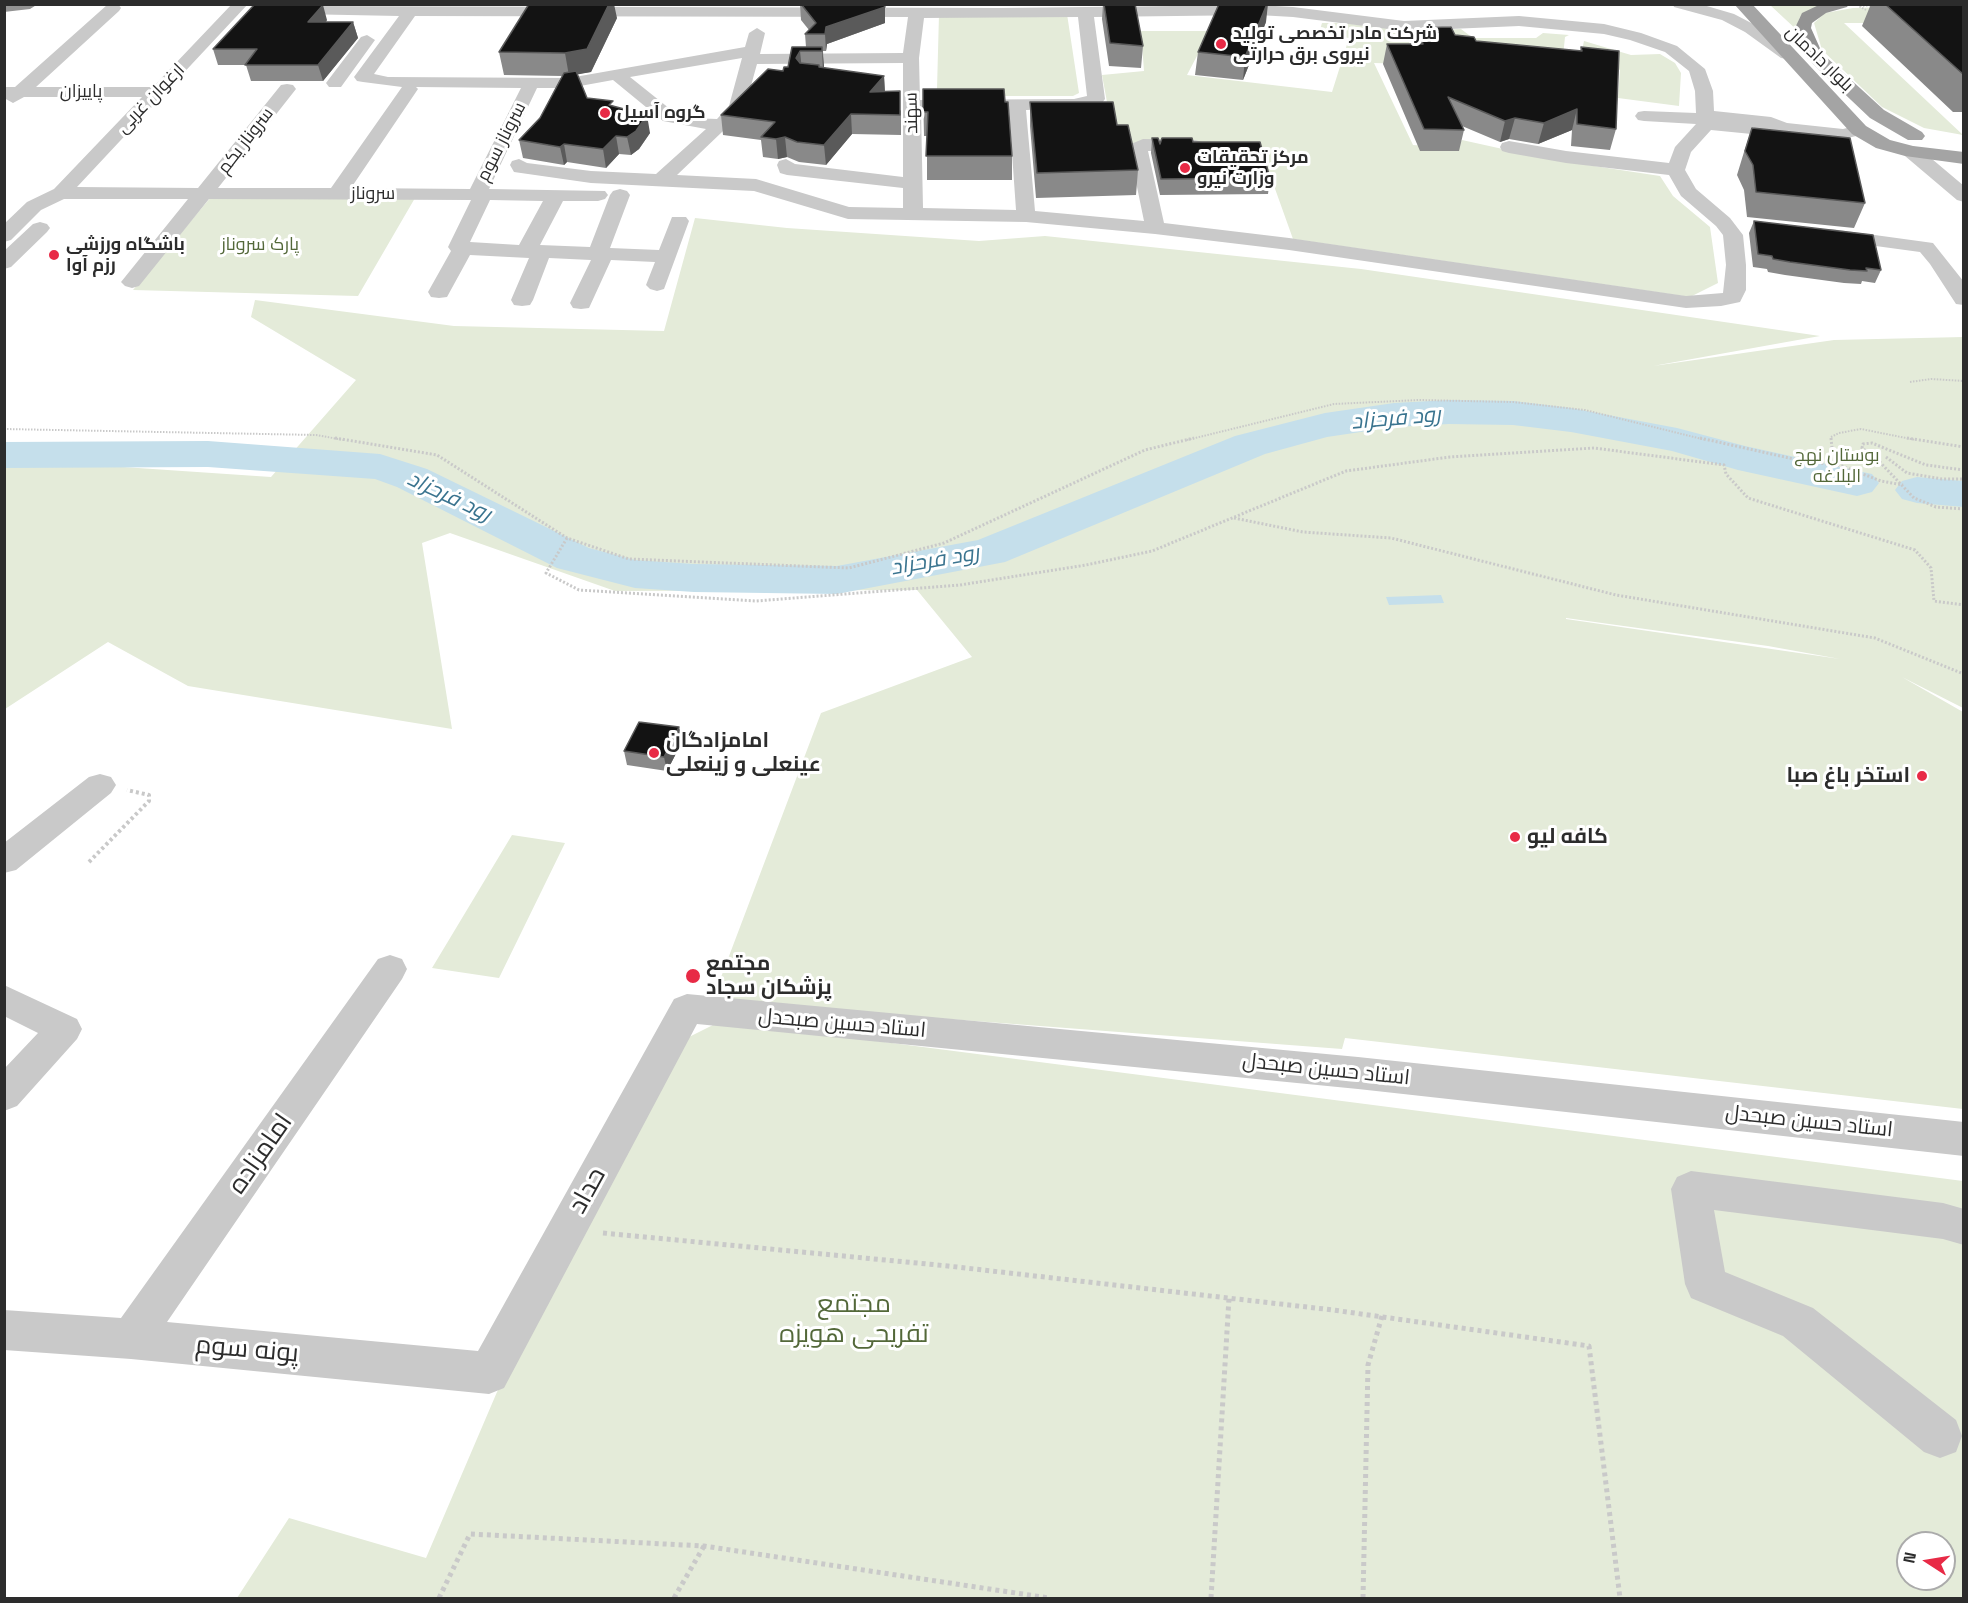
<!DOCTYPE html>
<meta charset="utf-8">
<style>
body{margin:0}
#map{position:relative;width:1968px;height:1603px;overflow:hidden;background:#fff;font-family:"Space Grotesk",sans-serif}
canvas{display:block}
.frame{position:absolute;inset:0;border:6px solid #2c2c2c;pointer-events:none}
.north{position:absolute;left:1896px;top:1531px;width:60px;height:60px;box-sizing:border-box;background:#fff;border:2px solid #ababab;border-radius:50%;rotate:282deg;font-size:16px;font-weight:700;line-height:24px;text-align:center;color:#2c2c2c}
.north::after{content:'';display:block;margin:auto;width:21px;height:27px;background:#e82a46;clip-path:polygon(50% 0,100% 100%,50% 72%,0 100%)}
</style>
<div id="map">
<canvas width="1968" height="1603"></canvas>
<div class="frame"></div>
<div class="north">N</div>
</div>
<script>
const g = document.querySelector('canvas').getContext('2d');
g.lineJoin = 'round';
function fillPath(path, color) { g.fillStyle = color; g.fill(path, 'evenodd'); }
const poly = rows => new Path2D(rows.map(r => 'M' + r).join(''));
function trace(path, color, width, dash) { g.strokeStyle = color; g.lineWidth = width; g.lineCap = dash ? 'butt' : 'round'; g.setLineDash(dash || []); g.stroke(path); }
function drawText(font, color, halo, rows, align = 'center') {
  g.font = font + ' "Space Grotesk",Cairo,sans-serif'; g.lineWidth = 6; g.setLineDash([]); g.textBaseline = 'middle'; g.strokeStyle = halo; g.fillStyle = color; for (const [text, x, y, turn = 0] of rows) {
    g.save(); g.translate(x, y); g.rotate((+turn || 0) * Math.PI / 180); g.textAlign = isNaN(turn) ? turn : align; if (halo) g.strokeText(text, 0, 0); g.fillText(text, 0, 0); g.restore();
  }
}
const green = poly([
 [1770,5,1795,6,1824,5,1800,17,1797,26,1799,32],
 [1963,5,1963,23,1844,23,1963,135,1924,128,1882,107,1822,50,1814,23,1825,13,1853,8],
 [939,14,1067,14,1079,93,1073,96,950,96,937,89],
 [1322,23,1344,23,1409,31,1410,64,1374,63,1413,145,1457,148,1462,140,1548,159,1660,176,1673,196,1710,227,1718,283,1690,297,1293,239,1259,144,1144,140,1116,151,1102,75,1144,71,1141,31,1210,31,1187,75,1332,92,1349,38,1319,33],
 [1461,29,1473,38,1536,38,1543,33,1569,35,1565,37,1562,66,1477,57,1436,30],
 [1584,41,1631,55,1660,54,1675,63,1681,73,1679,106,1618,98,1620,70,1579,64],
 [211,197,415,198,358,296,133,290],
 [695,218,787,228,979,241,1045,236,1361,269,1820,336,1653,366,1834,340,1963,337,1963,708,1902,677,1963,712,1963,1109,1345,1038,1342,1049,712,1001,821,713,972,657,917,590,615,591,450,533,422,543,452,729,188,686,108,642,5,709,5,459,271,477,356,380,251,317,255,300,454,326,664,331],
 [1566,618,1768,646,1840,659,1566,619],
 [512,835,565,843,499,978,432,968],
 [721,1021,1963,1181,1963,1598,237,1598,289,1518,426,1558,497,1392,683,1040],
 [1908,1543,1944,1543,1944,1579,1908,1579]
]);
const water = poly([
 [1441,595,1444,603,1389,605,1386,597]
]);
const river = poly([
 [1449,400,1513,401,1571,408,1677,428,1745,446,1872,474,1879,483,1872,492,1857,496,1738,470,1672,451,1571,432,1513,425,1449,424,1394,427,1327,437,1265,454,1005,562,837,594,694,592,635,588,557,568,397,487,375,479,208,467,4,468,4,442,208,441,380,454,427,469,589,548,635,560,694,564,837,566,978,540,1235,436,1325,413,1394,403,1449,400],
 [1917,477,1964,481,1964,507,1917,503,1902,499,1895,490,1902,481,1917,477]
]);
const pathFar3 = poly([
 [1866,10,1859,6,1875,5],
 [1910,382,1931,379,1964,381],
 [4,429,316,435,344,440],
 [1187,440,1334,404,1419,400,1513,402,1585,410,1706,440],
 [1831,440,1831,437,1839,433,1861,429,1916,440]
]);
const pathFar2 = poly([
 [335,438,437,455,567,538,629,559,849,568,944,543,1145,450,1194,438],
 [1700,438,1798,460,1842,466,1881,481,1903,485],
 [1831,438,1832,448],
 [1907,438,1964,447],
 [1886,457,1907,473,1942,479,1964,479],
 [1964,470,1926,465,1872,443,1863,444,1862,448,1876,458,1914,498,1936,507,1964,509],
 [1234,518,1303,532,1391,538,1616,595,1875,638,1964,674],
 [567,538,546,573,579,590,756,601,960,585,1086,565,1152,551,1346,471,1450,457,1594,448,1724,465,1726,474,1748,498,1915,550,1931,568,1934,601,1964,605]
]);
const pathFar1 = poly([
 [89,862,149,801,149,795,127,790]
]);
const path = poly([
 [603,1233,948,1266,1333,1310,1589,1346,1620,1598],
 [439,1598,470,1534,704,1546,1049,1598],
 [674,1598,704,1546],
 [1211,1598,1229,1298],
 [1363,1598,1368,1365,1382,1316]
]);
const minor = poly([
 [118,4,121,8,119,11,36,87,153,87,232,4,248,4,77,187,198,188,281,85,287,84,293,85,296,89,218,188,331,188,402,87,363,82,357,81,354,77,399,16,298,14,296,11,304,6,1001,8,1258,5,1293,7,1404,21,1519,16,1604,24,1641,33,1677,46,1705,69,1713,91,1714,111,1771,117,1787,123,1843,129,1859,125,1865,126,1868,130,1865,134,1843,139,1783,133,1772,136,1711,130,1691,152,1685,170,1696,189,1730,218,1743,235,1746,265,1746,290,1740,302,1721,306,1686,308,1289,250,1155,234,1026,222,848,219,754,191,591,183,514,172,510,165,512,161,519,159,527,163,591,171,656,174,706,129,663,121,613,80,569,88,537,88,489,189,605,191,608,195,605,199,598,201,563,201,540,245,590,247,610,195,613,191,620,189,627,191,630,195,610,248,659,250,672,217,686,217,689,221,664,289,657,291,650,289,646,285,655,262,611,260,589,308,581,309,573,308,570,303,591,260,549,258,533,300,530,305,522,306,514,305,511,300,529,258,470,255,447,297,439,298,431,297,428,292,451,251,448,247,471,200,209,199,139,286,132,288,125,286,121,282,188,199,64,199,41,210,11,240,4,242,4,224,27,202,54,189,142,97,24,97,13,103,4,98,4,87,15,87,107,5,118,4],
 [1258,15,1293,17,1404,31,1519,26,1604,34,1630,40,1665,52,1689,71,1695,91,1696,113,1644,111,1638,112,1635,116,1638,120,1644,121,1696,124,1675,147,1669,163,1566,151,1509,141,1502,143,1500,147,1502,151,1509,153,1566,163,1669,175,1681,196,1716,226,1723,235,1726,265,1723,293,1686,296,1289,238,1164,223,1148,151,1202,150,1204,146,1202,142,1195,140,1143,139,1131,144,1129,148,1144,221,1035,211,1026,110,1074,109,1102,103,1105,99,1094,17,1258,15],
 [415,16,908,17,903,53,760,54,765,33,757,28,749,33,745,47,569,78,388,77,374,74,415,16],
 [1078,17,1087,96,1074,99,920,100,919,58,924,18,1078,17],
 [742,58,729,106,717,119,692,118,675,113,630,77,742,58],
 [903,63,903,177,795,164,786,159,779,161,777,165,780,173,787,175,903,188,903,208,849,207,756,179,677,175,744,111,757,64,903,63],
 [416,87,521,88,470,189,351,188,418,89,416,87],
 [921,110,1009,110,1016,210,923,208,921,110],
 [490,200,543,201,519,245,470,242,490,200],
 [1673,4,1700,4,1734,14,1757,26,1795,54,1787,59,1781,58,1745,32,1722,20,1674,7,1673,4],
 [367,35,375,40,341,87,329,87,326,83,329,79,361,37,367,35],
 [1912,146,1919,148,1964,186,1964,202,1957,200,1905,156,1903,152,1905,148,1912,146],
 [40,222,47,224,50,228,47,232,11,267,4,269,4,251,33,224,40,222],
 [1831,229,1933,243,1964,282,1964,305,1956,304,1930,264,1920,252,1824,239,1821,235,1824,231,1831,229],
 [100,774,111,777,116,785,111,793,16,870,4,873,4,843,89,777,100,774],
 [390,955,402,959,407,969,402,979,167,1322,478,1351,674,999,687,994,1358,1057,1964,1122,1964,1156,1358,1089,697,1024,504,1388,489,1394,131,1359,4,1350,4,1310,121,1318,378,959,390,955],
 [4,985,77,1019,82,1029,77,1039,17,1106,4,1111,4,1069,38,1033,4,1016,4,985],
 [1691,1171,1943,1203,1964,1209,1964,1245,1943,1239,1714,1210,1725,1272,1813,1308,1956,1420,1962,1436,1956,1452,1940,1458,1924,1452,1783,1336,1691,1298,1685,1284,1671,1189,1677,1177,1691,1171]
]);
const major = poly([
 [1734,4,1752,4,1866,126,1890,140,1913,146,1964,152,1964,164,1905,156,1876,148,1852,134,1734,4],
 [1819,55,1825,56,1884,110,1922,132,1925,136,1922,140,1908,140,1870,118,1813,64,1810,60,1813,56,1819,55]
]);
const highway = poly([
 [4,4,38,4,30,9,4,12,4,4],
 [1821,4,1849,4,1847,7,1826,13,1812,23,1811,28,1823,55,1820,59,1814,60,1808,59,1805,55,1795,28,1802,13,1821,4]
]);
const wall = poly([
 [800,4,884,4,885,23,827,44,826,51,823,51,824,68,884,76,885,91,901,111,901,135,852,134,826,165,799,162,787,157,778,159,763,157,761,140,723,135,721,115,788,67,792,47,806,47,805,34,809,30,801,20],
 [1103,4,1135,4,1143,46,1141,68,1109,66,1102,19],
 [1871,4,1964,4,1964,112,1953,112,1862,26],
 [617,18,591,72,577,74,587,98,614,106,650,133,639,149,631,155,619,154,606,168,567,162,564,165,523,158,519,140,540,118,562,76,504,75,499,52],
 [327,20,326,22,353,22,358,38,323,81,251,81,246,65,218,65,213,49],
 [1266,22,1243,80,1195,75,1198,52],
 [1417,28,1476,41,1580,51,1581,47,1616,129,1610,150,1571,146,1572,130,1538,144,1509,139,1500,142,1462,126,1464,130,1459,151,1420,151,1383,64,1387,44,1414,44],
 [923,89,1005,102,1012,156,1012,180,927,180,927,136,924,136],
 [1030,102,1117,125,1138,170,1136,195,1036,198,1030,126],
 [1752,128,1865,203,1854,228,1747,217,1744,190,1737,175,1744,152],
 [1152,138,1160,144,1193,142,1270,178,1268,194,1160,195,1151,153],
 [1754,221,1881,270,1875,283,1862,281,1861,284,1844,283,1785,275,1768,272,1767,269,1753,267,1749,233],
 [679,727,682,742,667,771,627,765,624,751]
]);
const shadedWall = poly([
 [609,4,614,4,617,18,591,72,569,76,565,53],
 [1267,4,1268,4,1266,22,1243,80,1245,57],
 [323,5,327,20,313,38,308,22],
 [885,7,885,23,827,44,826,51,825,34,826,27],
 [353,22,358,38,323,81,318,65],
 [822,47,824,66,823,70,822,51],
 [800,51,802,70,796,58],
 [884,76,885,95,870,92],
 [1577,109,1572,130,1538,144,1544,123],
 [851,114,852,134,826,165,824,145],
 [647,115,650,133,639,149,631,155,627,137],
 [1515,118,1509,139,1500,142,1505,121],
 [616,136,619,154,606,168,603,149],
 [785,137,787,157,778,159,776,139],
 [564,144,567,162,564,165,560,147],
 [679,727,682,742,667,771,664,757]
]);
const building = poly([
 [529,4,609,4,587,49,565,53,499,52,529,4],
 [801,4,884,4,885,7,826,27,825,34,805,34,816,23,801,4],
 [1104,4,1135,4,1143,46,1110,43,1104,4],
 [1219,4,1267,4,1245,57,1198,52,1219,4],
 [1885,4,1964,4,1964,75,1885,4],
 [254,5,323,5,308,22,353,22,318,65,245,65,257,49,213,49,254,5],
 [1451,27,1455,35,1474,37,1476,41,1582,51,1581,47,1619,51,1616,129,1577,124,1577,109,1544,123,1515,118,1505,121,1448,97,1464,130,1424,129,1387,44,1423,44,1417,28,1451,27],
 [792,47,822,47,822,51,800,51,796,58,800,63,819,65,819,67,884,76,870,92,900,91,900,115,851,114,824,145,797,142,785,137,776,139,761,137,775,122,721,115,768,69,783,71,784,67,788,67,792,47],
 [576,71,587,98,613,101,609,105,647,115,636,131,627,137,616,136,603,149,564,144,560,147,519,140,540,118,564,73,576,71],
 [923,89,1004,89,1005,102,1008,102,1012,156,926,156,928,112,923,112,923,89],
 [1030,102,1113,102,1117,125,1128,125,1138,170,1037,173,1030,102],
 [1752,128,1850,138,1865,203,1756,192,1753,165,1745,151,1752,128],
 [1152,138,1158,138,1160,144,1162,138,1192,138,1193,142,1260,142,1270,178,1161,179,1152,138],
 [1754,221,1873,235,1881,270,1866,268,1867,271,1850,270,1790,262,1773,259,1772,256,1758,254,1754,221],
 [639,722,679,727,664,757,624,751,639,722]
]);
const markers = [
 [1221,44,6,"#e82a46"],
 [605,113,6,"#e82a46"],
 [1185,168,6,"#e82a46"],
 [54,255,6,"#e82a46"],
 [654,753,6,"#e82a46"],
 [1922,776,6,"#e82a46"],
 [1515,837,6,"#e82a46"],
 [693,976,8,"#e82a46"]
];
const farPoinames = [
 ["شرکت مادر تخصصی تولید",1233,34],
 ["نیروی برق حرارتی",1233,55],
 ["گروه آسیل",617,113],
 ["مرکز تحقیقات",1197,158],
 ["وزارت نیرو",1197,179],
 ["باشگاه ورزشی",66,245],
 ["رزم آوا",66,266]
];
const farStreetnames = [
 ["بلوار دادمان",1819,59,44],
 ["پاییزان",81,92],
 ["ارغوان غربی",151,99,-46],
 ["سهند",912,113,-91],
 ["سروناز یکم",246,141,-52],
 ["سروناز سوم",502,142,-63],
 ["سروناز",373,194]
];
const farParknames = [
 ["پارک سروناز",260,245],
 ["بوستان نهج",1837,456],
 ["البلاغه",1837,477]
];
const poiNames = [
 ["امامزادگان",666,741],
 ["عینعلی و زینعلی",666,765],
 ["استخر باغ صبا",1910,776,"right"],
 ["کافه لیو",1527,837],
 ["مجتمع",706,964],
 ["پزشکان سجاد",706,988]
];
const streetNames = [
 ["استاد حسین صبحدل",842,1024,5],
 ["استاد حسین صبحدل",1326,1070,6],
 ["استاد حسین صبحدل",1809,1122,6]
];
const waterNames = [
 ["رود فرحزاد",1396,419,-5],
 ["رود فرحزاد",449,497,25],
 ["رود فرحزاد",935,561,-10]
];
const nearStreetnames = [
 ["امامزاده",261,1154,-55],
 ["حداد",588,1191,-61],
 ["پونه سوم",247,1350,5]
];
const nearParknames = [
 ["مجتمع",854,1305],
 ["تفریحی هویزه",854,1335]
];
fillPath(green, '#e4ebd9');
fillPath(water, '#c5dfeb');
fillPath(river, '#c5dfeb');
trace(pathFar3, '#c9c9c9', 2, [1.5, 1.5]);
trace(pathFar2, '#c9c9c9', 3, [2, 2]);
trace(pathFar1, '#c9c9c9', 4, [3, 3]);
trace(path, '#c9c9c9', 5, [4, 4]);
fillPath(minor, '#c9c9c9');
fillPath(major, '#a4a4a4');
fillPath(highway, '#939393');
fillPath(wall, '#898989');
fillPath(shadedWall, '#5a5a5a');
fillPath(building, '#131313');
trace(building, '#5a5a5a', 1.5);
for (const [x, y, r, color] of markers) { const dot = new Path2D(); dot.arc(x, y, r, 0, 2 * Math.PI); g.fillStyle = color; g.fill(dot); trace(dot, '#fff', 2); }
drawText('bold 18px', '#2c2c2c', '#fff', farPoinames, 'left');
drawText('18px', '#2c2c2c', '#fff', farStreetnames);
drawText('18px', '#536839', '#fff', farParknames);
drawText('bold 21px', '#2c2c2c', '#fff', poiNames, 'left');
drawText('21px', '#2c2c2c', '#fff', streetNames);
drawText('italic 22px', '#3a748f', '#fff', waterNames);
drawText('26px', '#2c2c2c', '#fff', nearStreetnames);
drawText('26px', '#536839', '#fff', nearParknames);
</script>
